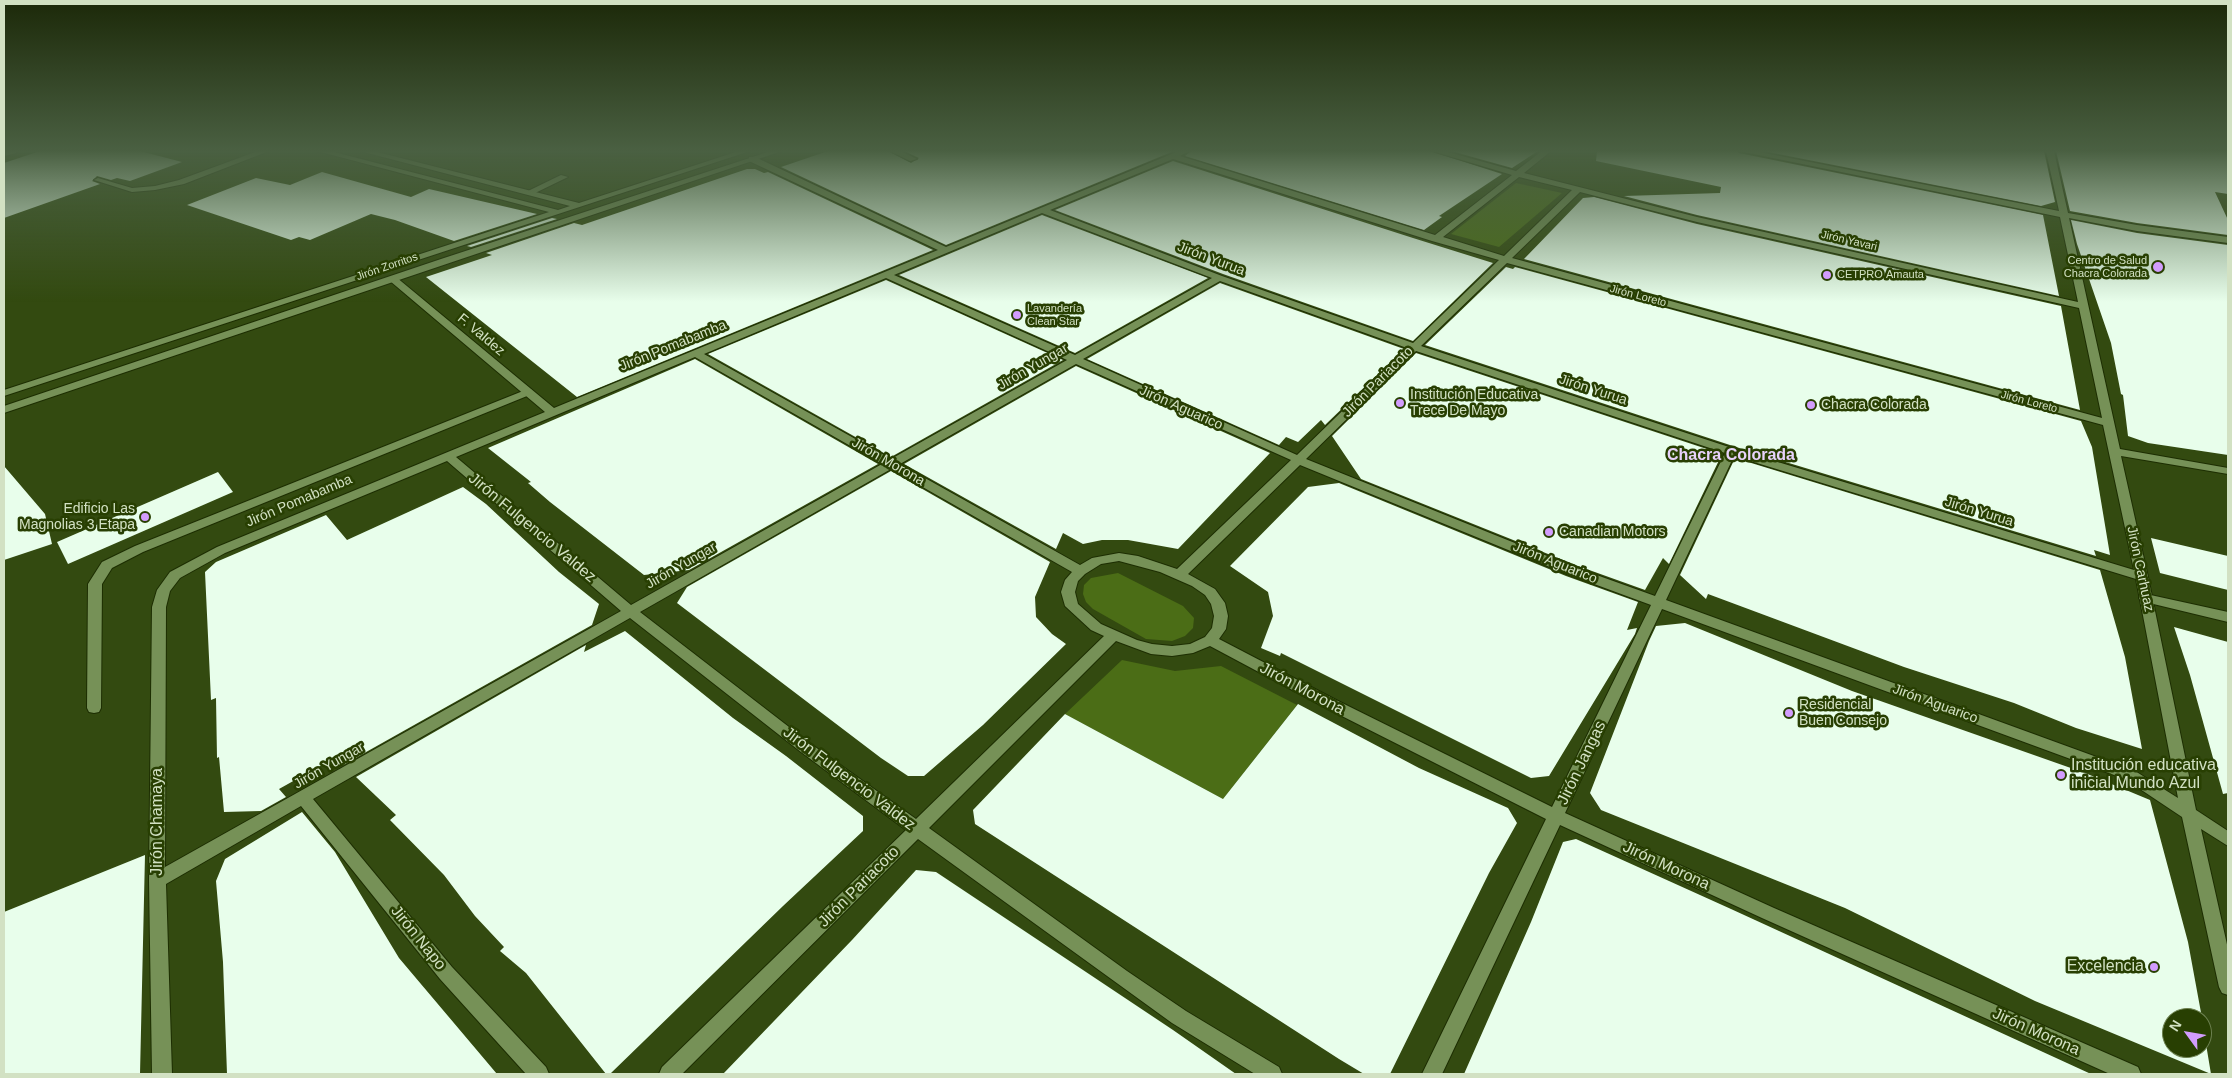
<!DOCTYPE html>
<meta charset="utf-8">
<style>
body{margin:0}
#map{position:relative;width:2232px;height:1078px;overflow:hidden;background:#334a10;font-family:Helvetica,sans-serif}
canvas{display:block}
.frame{position:absolute;inset:0;border:5px solid #d2e1c3;pointer-events:none}
.north{position:absolute;left:2162px;top:1008px;width:50px;height:50px;box-sizing:border-box;background:#283f02;border:1px solid #6c804f;border-radius:50%;rotate:302deg;font-size:14px;font-weight:700;line-height:20px;text-align:center;color:#d2e1c3}
.north::after{content:'';display:block;margin:auto;width:18px;height:22px;background:#d29cfd;clip-path:polygon(50% 0,100% 100%,50% 72%,0 100%)}
</style>
<div id="map">
<canvas width="2232" height="1078"></canvas>
<div class="frame"></div>
<div class="north">N</div>
</div>
<script>
const g = document.querySelector('canvas').getContext('2d');
g.lineJoin = 'round';
function fillPath(path, color) { g.fillStyle = color; g.fill(path, 'evenodd'); }
const poly = rows => new Path2D(rows.map(r => 'M' + r).join(''));
function trace(path, color, width, dash) { g.strokeStyle = color; g.lineWidth = width; g.lineCap = dash ? 'butt' : 'round'; g.setLineDash(dash || []); g.stroke(path); }
function drawText(font, color, halo, rows, align = 'center') {
  g.font = font + ' Helvetica,sans-serif'; g.lineWidth = 5; g.setLineDash([]); g.textBaseline = 'middle'; g.strokeStyle = halo; g.fillStyle = color; for (const [text, x, y, turn = 0] of rows) {
    g.save(); g.translate(x, y); g.rotate((+turn || 0) * Math.PI / 180); g.textAlign = isNaN(turn) ? turn : align; if (halo) g.strokeText(text, 0, 0); g.fillText(text, 0, 0); g.restore();
  }
}
const green = poly([
 [1516,183,1562,193,1499,247,1451,234],
 [1118,573,1183,606,1194,618,1193,628,1185,636,1172,641,1146,639,1093,609,1086,602,1083,594,1084,585,1091,578],
 [1122,660,1175,671,1221,666,1297,705,1223,799,1065,714]
]);
const building = poly([
 [40,151,140,151,182,162,130,181,117,178,111,180,97,176,92,181,100,184,4,218,4,163],
 [828,151,888,151,911,163,919,158,904,151,1174,151,946,245,781,167],
 [1191,151,1430,151,1502,174,1439,216,1442,217,1424,230,1185,156],
 [1451,151,1538,151,1512,168],
 [1597,151,1737,151,1739,153,2043,215,2059,296,1697,215,1624,196,1720,193,1721,187,1596,161],
 [1763,151,2044,151,2055,202,2041,206],
 [2056,151,2228,151,2228,194,2215,192,2228,220,2228,235,2137,223,2070,211],
 [1173,161,1413,238,1493,263,1413,341,1223,274,1055,210],
 [747,169,755,169,764,173,768,172,933,250,577,397,426,277,492,255,486,253,574,223,582,225],
 [322,172,411,197,429,189,537,214,454,241,395,220,371,214,310,240,299,237,291,240,187,205,256,178,290,185],
 [1594,197,1697,224,2061,306,2080,410,1524,259,1583,198],
 [1042,215,1208,278,1075,353,899,275],
 [552,218,557,219,471,247,467,246],
 [2071,220,2137,233,2228,245,2228,455,2148,443,2128,436,2123,395,2121,394,2111,343,2077,244],
 [1506,267,1513,269,1515,267,2081,421,2092,447,2110,555,2094,550,2096,556,1736,447,1425,345],
 [886,280,1063,360,891,457,708,354],
 [1220,283,1404,349,1325,425,1321,420,1298,442,1286,437,1279,445,1087,359],
 [1416,353,1722,454,1669,564,1663,558,1645,590,1578,566,1361,479,1332,436],
 [695,359,878,464,689,570,644,575,550,502,528,483,531,482,488,448],
 [1076,366,1270,453,1178,549,1128,540,1102,540,1083,544,1063,533,1056,549,904,464],
 [1735,458,2100,570,2125,657,2142,749,2076,728,2014,703,1904,667,1708,594,1706,599,1680,575],
 [4,466,45,514,52,544,4,560],
 [891,471,1050,562,1035,597,1036,617,1052,634,1066,644,983,725,924,776,908,776,881,758,677,603,687,587],
 [218,472,233,492,68,564,57,542],
 [1339,483,1566,576,1638,602,1627,630,1637,628,1635,634,1549,776,1531,778,1281,653,1280,656,1261,648,1273,616,1268,592,1230,566,1308,487],
 [463,487,486,504,559,572,599,604,592,625,343,765,336,757,313,770,279,789,286,797,261,811,224,812,219,757,217,758,216,698,211,700,205,572,216,562,326,515,347,540],
 [2151,538,2228,556,2228,590,2160,573],
 [1685,623,1852,691,2085,773,2150,800,2188,942,2202,1018,2172,1018,2172,1048,2202,1048,2202,1020,2211,1074,2035,1001,1845,908,1601,810,1590,793,1649,641,1656,626],
 [2174,627,2228,642,2228,793,2223,794,2190,675],
 [625,631,733,718,786,756,863,816,863,831,783,906,610,1074,606,1074,526,973,500,951,504,947,475,916,444,875,390,820,396,815,356,777,586,645,584,652],
 [1298,704,1419,768,1508,808,1517,823,1489,873,1390,1074,1364,1074,1339,1059,975,824,973,810,1065,714,1223,799],
 [302,812,335,852,399,958,497,1074,227,1074,223,962,216,881,225,859],
 [1576,839,1731,909,2091,1074,1464,1074,1531,922,1563,842],
 [145,855,140,1074,4,1074,4,912],
 [916,870,936,872,1173,1030,1236,1074,723,1074,852,940]
]);
const lane = poly([
 [17,151,16,153,4,156,4,152,17,151],
 [258,151,269,151,184,184,155,190,132,192,94,180,98,178,132,188,155,186,179,180,258,151],
 [890,151,900,151,917,159,910,161,890,151],
 [561,175,568,177,533,194,526,192,561,175],
 [528,389,532,390,532,394,143,552,112,568,102,584,101,708,99,712,94,713,89,712,87,708,88,584,102,562,135,546,528,389],
 [2146,594,2228,612,2228,622,2141,601,2139,598,2141,595,2146,594]
]);
const street = poly([
 [1179,151,1189,151,1180,156,1435,235,1512,175,1432,151,1444,151,1516,171,1542,151,1551,151,1524,173,1697,217,2078,302,2060,217,1739,151,1754,151,2059,211,2046,151,2054,151,2068,213,2137,225,2228,237,2228,243,2137,231,2069,218,2120,449,2228,468,2228,474,2121,456,2148,577,2196,810,2228,831,2228,846,2201,829,2228,949,2228,995,2222,993,2219,987,2182,817,2125,779,1662,609,1565,813,1774,908,2138,1067,2141,1074,2110,1074,1762,918,1560,825,1442,1074,1422,1074,1546,819,1328,709,1210,646,1193,653,1172,656,1151,654,1116,641,929,828,1127,971,1186,1011,1279,1067,1282,1074,1255,1074,1172,1023,918,839,682,1074,659,1074,662,1067,906,830,801,752,630,618,313,799,452,967,546,1067,549,1074,526,1074,440,979,301,806,166,884,172,1074,152,1074,149,880,152,607,157,590,170,572,217,547,545,412,390,281,390,277,396,277,554,408,938,250,749,161,749,157,755,157,946,247,1179,151],
 [1173,159,1432,241,1499,260,1413,343,1222,276,1050,210,1173,159],
 [1519,177,1572,190,1504,256,1443,237,1519,177],
 [1580,192,1697,222,2079,308,2102,418,1512,258,1580,192],
 [1042,213,1212,278,1075,355,894,275,1042,213],
 [1507,263,2103,425,2134,570,1735,449,1421,346,1507,263],
 [886,278,1067,360,891,459,704,354,886,278],
 [1220,281,1407,348,1297,455,1083,359,1220,281],
 [1416,351,1725,453,1655,596,1577,568,1306,459,1416,351],
 [695,357,882,464,631,605,456,457,695,357],
 [1076,364,1291,460,1177,569,1138,556,1119,553,1092,558,1080,565,900,464,1076,364],
 [1734,456,2136,579,2178,798,2135,771,1666,600,1734,456],
 [447,461,621,611,165,867,166,607,170,591,180,578,225,553,447,461],
 [1300,465,1567,574,1651,605,1552,807,1338,701,1219,639,1226,629,1228,616,1225,603,1215,589,1188,574,1300,465],
 [891,469,1072,572,1065,580,1061,592,1065,606,1091,630,1104,636,916,819,811,744,640,612,891,469],
 [1119,561,1160,572,1192,586,1205,595,1211,604,1214,616,1212,628,1205,637,1190,644,1172,646,1152,644,1137,640,1101,624,1078,604,1075,592,1078,581,1085,574,1101,564,1119,561]
]);
const secondary = poly([
 [317,151,330,151,558,210,570,206,360,151,373,151,579,203,739,151,750,151,4,396,4,390,549,212,317,151],
 [771,151,782,151,4,413,4,406,441,259,771,151]
]);
const markers = [
 [2158,267,6,"#d29cfd"],
 [1827,275,5,"#d29cfd"],
 [1017,315,5,"#d29cfd"],
 [1400,403,5,"#d29cfd"],
 [1811,405,5,"#d29cfd"],
 [145,517,5,"#d29cfd"],
 [1549,532,5,"#d29cfd"],
 [1789,713,5,"#d29cfd"],
 [2061,775,5,"#d29cfd"],
 [2154,967,5,"#d29cfd"]
];
const farStreetnames = [
 ["Jirón Yavari",1849,241,13],
 ["Jirón Zorritos",387,267,-19],
 ["Jirón Loreto",1638,296,15],
 ["Jirón Loreto",2029,402,15]
];
const farPoinames = [
 ["Centro de Salud",2147,261,"right"],
 ["Chacra Colorada",2147,274,"right"],
 ["CETPRO Amauta",1837,275],
 ["Lavandería",1027,309],
 ["Clean Star",1027,322]
];
const streetNames = [
 ["Jirón Yurua",1211,259,21],
 ["F. Valdez",481,335,40],
 ["Jirón Pomabamba",673,346,-22],
 ["Jirón Yungar",1033,367,-30],
 ["Jirón Pariacoto",1378,382,-45],
 ["Jirón Yurua",1593,390,18],
 ["Jirón Aguarico",1181,408,24],
 ["Jirón Morona",888,462,30],
 ["Jirón Pomabamba",299,501,-23],
 ["Jirón Yurua",1979,512,17],
 ["Jirón Aguarico",1555,563,22],
 ["Jirón Yungar",681,566,-30],
 ["Jirón Carhuaz",2140,569,78],
 ["Jirón Aguarico",1935,704,20],
 ["Jirón Yungar",329,766,-30]
];
const poiNames = [
 ["Institución Educativa",1410,395],
 ["Trece De Mayo",1410,411],
 ["Chacra Colorada",1821,405],
 ["Edificio Las",135,509,"right"],
 ["Magnolias 3 Etapa",135,525,"right"],
 ["Canadian Motors",1559,532],
 ["Residencial",1799,705],
 ["Buen Consejo",1799,721]
];
const quarterNames = [
 ["Chacra Colorada",1731,456]
];
const nearStreetnames = [
 ["Jirón Fulgencio Valdez",532,528,40],
 ["Jirón Morona",1302,689,28],
 ["Jirón Jangas",1582,763,-64],
 ["Jirón Fulgencio Valdez",849,779,37],
 ["Jirón Chamaya",158,822,-90],
 ["Jirón Morona",1666,866,25],
 ["Jirón Pariacoto",859,887,-45],
 ["Jirón Napo",418,938,51],
 ["Jirón Morona",2036,1032,24]
];
const nearPoinames = [
 ["Institución educativa",2071,766],
 ["inicial Mundo Azul",2071,784],
 ["Excelencia",2144,967,"right"]
];
fillPath(green, '#4b6d16');
fillPath(building, '#e8feeb');
trace(lane, '#1d2e02', 2);
trace(street, '#1d2e02', 2);
trace(secondary, '#1d2e02', 2);
fillPath(lane, '#769157');
fillPath(street, '#769157');
fillPath(secondary, '#769157');
const sky = g.createLinearGradient(0, 0, 0, 302);
sky.addColorStop(0, '#1c2909');
sky.addColorStop(0.5, '#4a6042');
sky.addColorStop(1, '#4a604200');
g.fillStyle = sky;
g.fillRect(0, 0, 2232, 302);
for (const [x, y, r, color] of markers) { const dot = new Path2D(); dot.arc(x, y, r, 0, 2 * Math.PI); g.fillStyle = color; g.fill(dot); trace(dot, '#283f02', 2); }
drawText('11px', '#d2e1c3', '#283f02', farStreetnames);
drawText('11px', '#d2e1c3', '#283f02', farPoinames, 'left');
drawText('14px', '#d2e1c3', '#283f02', streetNames);
drawText('14px', '#d2e1c3', '#283f02', poiNames, 'left');
drawText('bold 16px', '#e8d2fb', '#283f02', quarterNames);
drawText('16px', '#d2e1c3', '#283f02', nearStreetnames);
drawText('16px', '#d2e1c3', '#283f02', nearPoinames, 'left');
</script>
